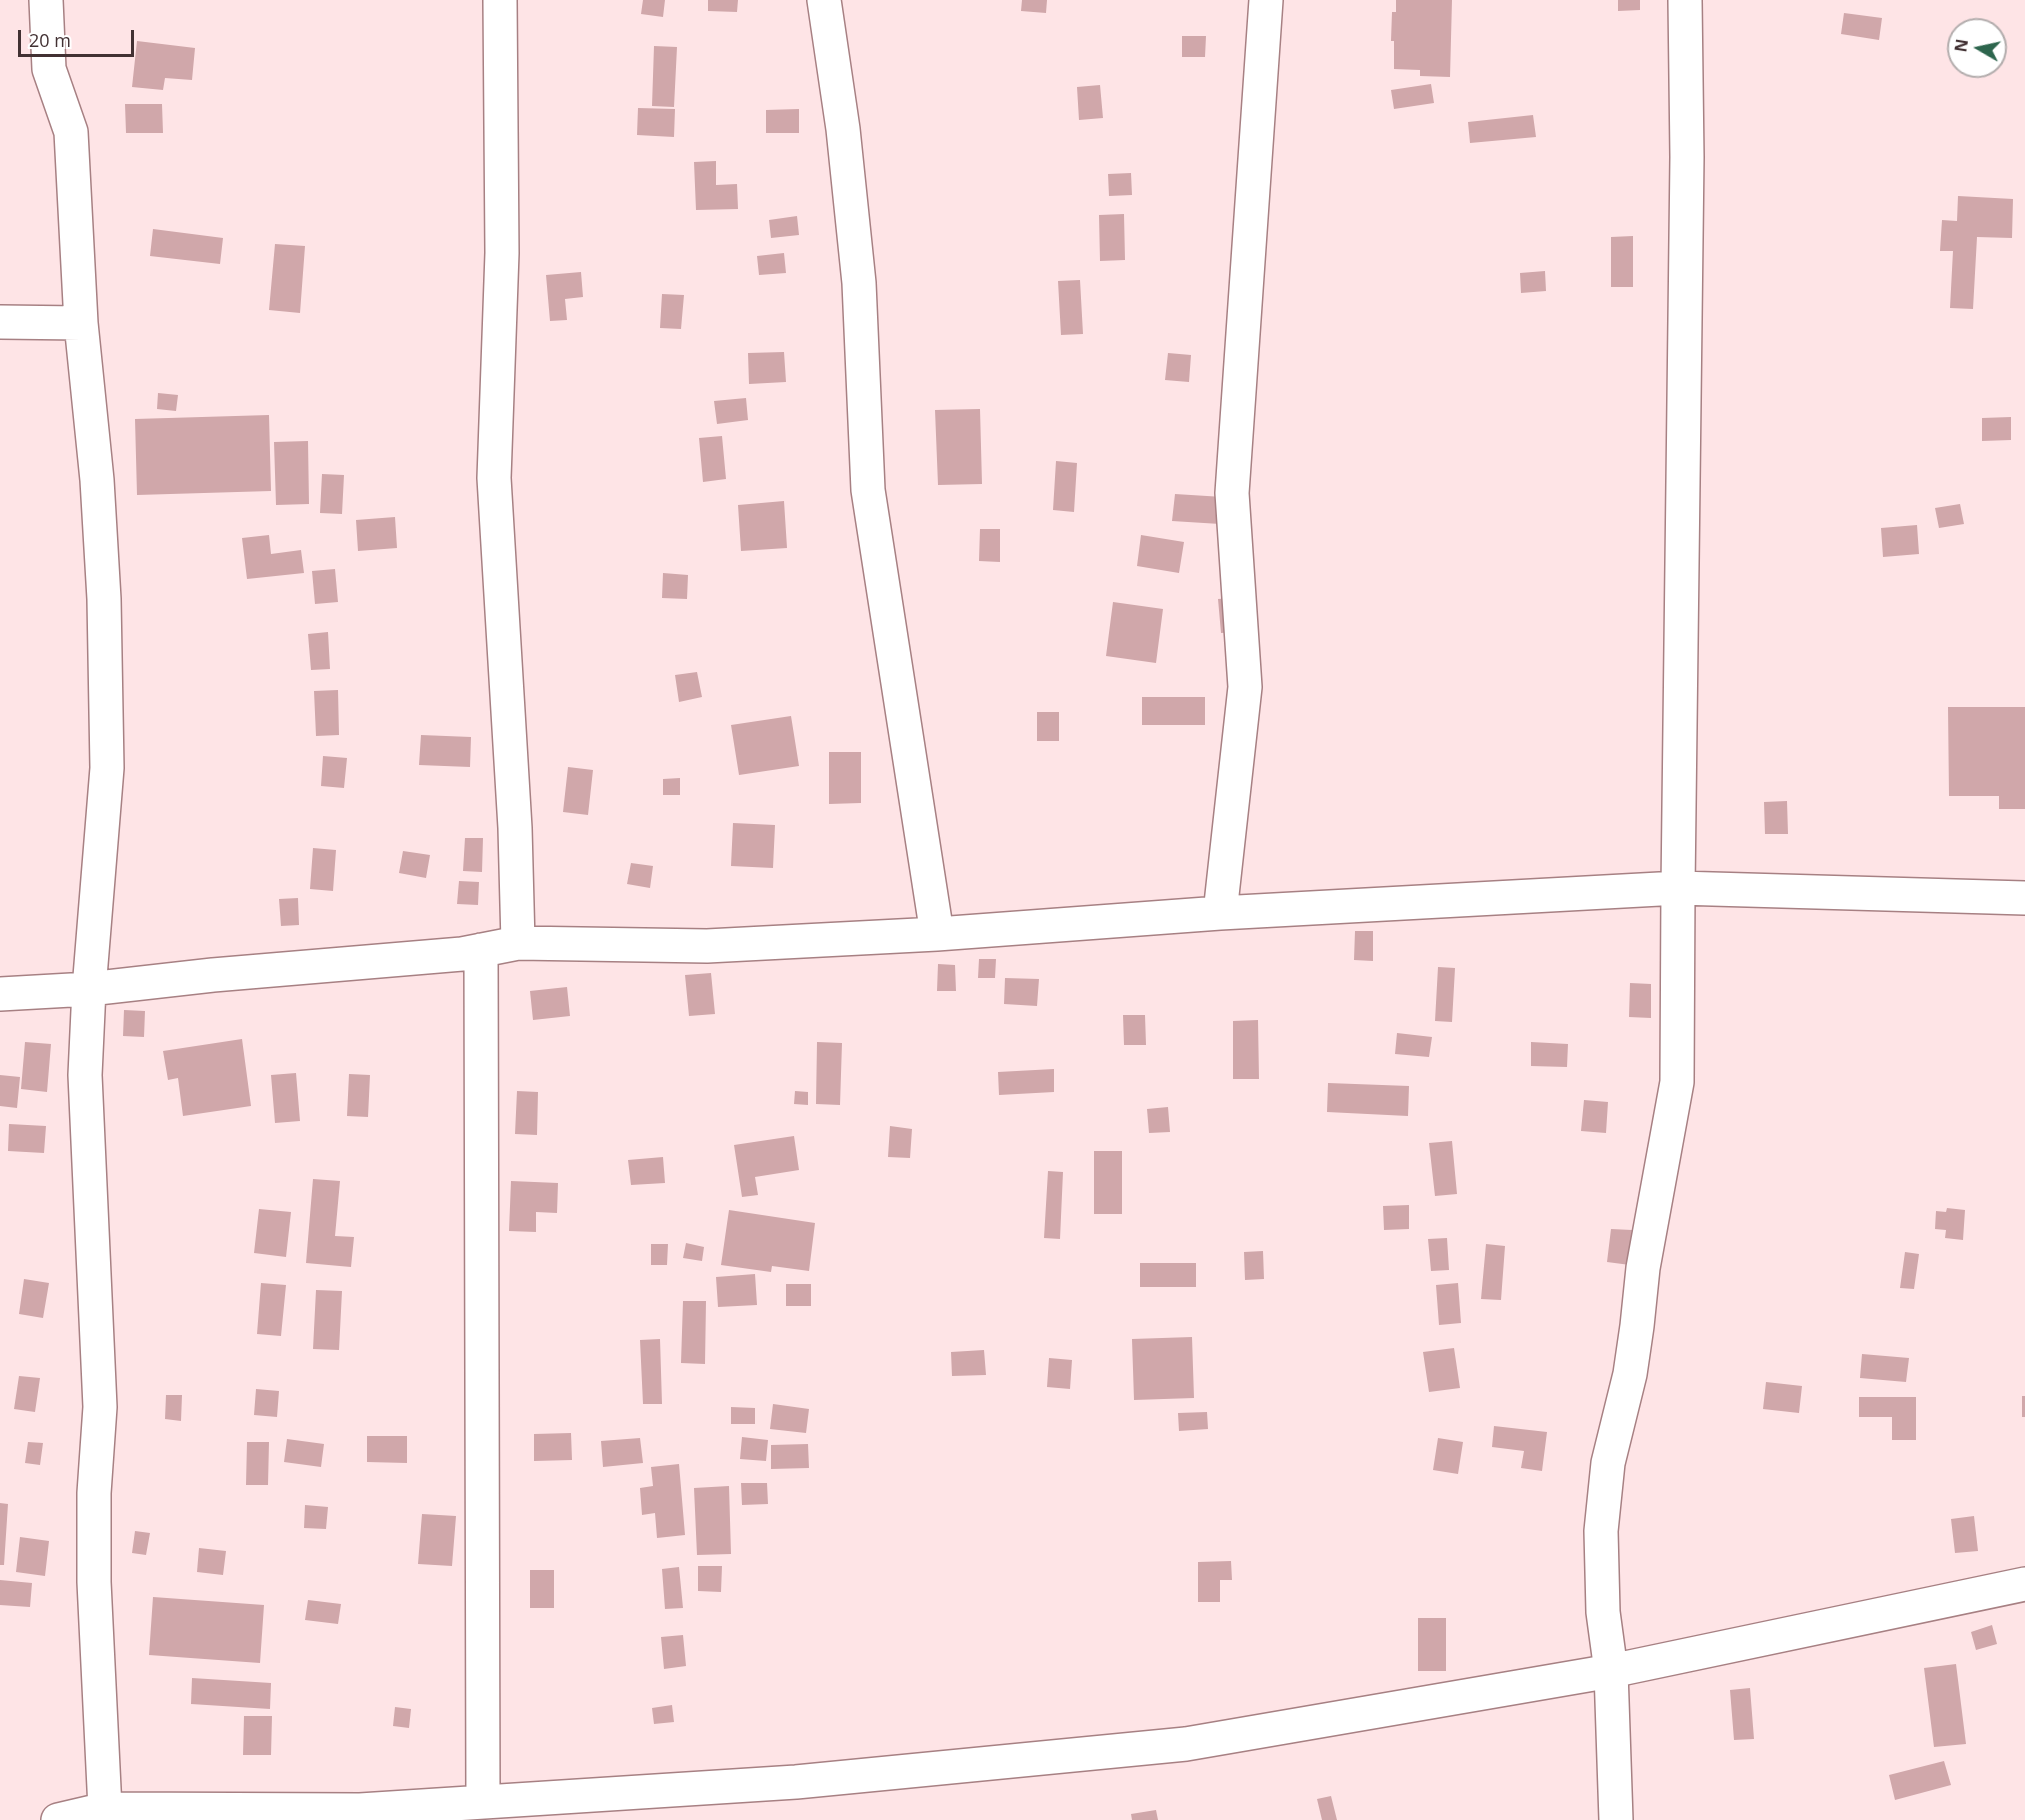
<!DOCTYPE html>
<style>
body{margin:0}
#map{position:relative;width:2025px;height:1820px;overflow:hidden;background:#fee4e6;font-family:"Open Sans",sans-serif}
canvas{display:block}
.north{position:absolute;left:1947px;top:18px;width:60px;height:60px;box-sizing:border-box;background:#fff;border:2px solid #b3adad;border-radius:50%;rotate:279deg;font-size:16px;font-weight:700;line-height:24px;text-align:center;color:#423133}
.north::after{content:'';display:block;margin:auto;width:21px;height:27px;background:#2d654d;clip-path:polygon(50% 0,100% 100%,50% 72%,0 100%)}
.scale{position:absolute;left:18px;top:30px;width:116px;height:27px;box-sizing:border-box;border:3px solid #423133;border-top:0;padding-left:8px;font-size:18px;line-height:21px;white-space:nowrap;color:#423133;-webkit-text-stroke:4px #fff;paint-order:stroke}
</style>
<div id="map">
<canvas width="2025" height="1820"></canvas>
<div class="north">N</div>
<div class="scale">20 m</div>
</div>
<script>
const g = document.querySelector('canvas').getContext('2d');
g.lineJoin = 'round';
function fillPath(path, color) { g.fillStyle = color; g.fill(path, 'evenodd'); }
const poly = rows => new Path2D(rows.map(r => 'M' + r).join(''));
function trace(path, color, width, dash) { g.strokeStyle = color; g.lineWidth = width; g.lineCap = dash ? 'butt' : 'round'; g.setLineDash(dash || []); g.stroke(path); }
const building = poly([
 [643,0,665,0,663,17,641,14],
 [708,0,738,0,737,12,708,11],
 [1022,0,1047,0,1046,13,1021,11],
 [1396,0,1452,0,1450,77,1420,76,1420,70,1394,69,1394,41,1391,41,1392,12,1396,12],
 [1618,0,1640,0,1640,10,1618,11],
 [1844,13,1882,18,1879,40,1841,34],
 [1182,36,1206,36,1205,57,1182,57],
 [137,41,195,48,192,80,165,78,163,90,132,87],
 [654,46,677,47,674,107,652,106],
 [1431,84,1434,103,1394,109,1391,90],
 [1100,85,1103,118,1079,120,1077,87],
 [125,104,162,104,163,133,126,133],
 [638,108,675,109,674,137,637,135],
 [799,109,799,133,766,133,766,110],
 [1533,115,1536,137,1470,143,1468,122],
 [716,161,716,185,737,184,738,209,696,210,694,162],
 [1131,173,1132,195,1109,196,1108,174],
 [1958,196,2013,199,2012,238,1977,237,1973,309,1950,308,1953,251,1940,251,1942,220,1957,221],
 [1124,214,1125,260,1100,261,1099,215],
 [797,216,799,235,771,238,769,220],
 [153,229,223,238,220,264,150,256],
 [1633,236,1633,287,1611,287,1611,237],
 [275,244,305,246,300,313,269,310],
 [784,253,786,273,759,275,757,256],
 [1545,271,1546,291,1521,293,1520,273],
 [581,272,583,297,565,299,567,320,550,321,546,275],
 [1080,280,1083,334,1061,335,1058,281],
 [662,294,684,295,681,329,660,328],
 [784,352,786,382,749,384,748,353],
 [1168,353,1191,355,1189,382,1165,380],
 [158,393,178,395,176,411,157,409],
 [746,398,748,420,717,424,714,401],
 [980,409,982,484,938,485,935,410],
 [269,415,271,491,137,495,135,419],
 [2011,417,2011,440,1982,441,1982,418],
 [722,436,726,479,703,482,699,438],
 [308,441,309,504,276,505,274,442],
 [1056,461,1077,463,1074,512,1053,510],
 [322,474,344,475,342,514,320,513],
 [1175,494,1223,497,1220,524,1172,521],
 [784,501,787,548,741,551,738,505],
 [1960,504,1964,524,1939,528,1935,508],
 [395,517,397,548,358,551,356,520],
 [1917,525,1919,554,1883,557,1881,528],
 [980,529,1000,529,1000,562,979,561],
 [269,535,271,554,301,550,304,573,247,579,242,538],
 [1141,535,1184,542,1179,573,1137,566],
 [335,569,338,602,315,604,312,571],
 [663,573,688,575,687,599,662,598],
 [1232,598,1235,632,1221,633,1218,599],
 [1113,602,1163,609,1156,663,1106,656],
 [328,632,330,669,311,670,308,634],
 [697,672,702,697,679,702,675,675],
 [338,690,339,735,316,736,314,691],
 [1142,697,1205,697,1205,725,1142,725],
 [1948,707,2025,707,2025,809,1999,809,1999,796,1949,796],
 [1037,712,1059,712,1059,741,1037,741],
 [791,716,799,766,739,775,731,725],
 [421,735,471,737,470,767,419,765],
 [829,752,861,752,861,803,829,804],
 [323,756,347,758,344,788,321,786],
 [568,767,593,770,588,815,563,812],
 [680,778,680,795,663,795,663,779],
 [1787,801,1788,834,1765,834,1764,802],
 [733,823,775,825,773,868,731,866],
 [465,838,483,838,482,872,463,871],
 [313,848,336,850,333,891,310,889],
 [403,851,430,855,426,878,399,873],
 [631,863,653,866,650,888,627,884],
 [459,881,479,882,478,905,457,904],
 [298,898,299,925,281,926,279,899],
 [1355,931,1373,931,1373,961,1354,960],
 [979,959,996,959,995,978,978,978],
 [938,964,955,965,956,991,937,991],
 [1438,967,1455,968,1452,1022,1435,1021],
 [711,973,715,1014,689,1016,685,975],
 [1005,978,1039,979,1037,1006,1004,1004],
 [1630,983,1651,984,1651,1018,1629,1017],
 [567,987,570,1016,533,1020,530,991],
 [124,1010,145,1011,144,1037,123,1036],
 [1123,1015,1145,1015,1146,1045,1124,1045],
 [1258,1020,1259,1079,1233,1079,1233,1021],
 [1397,1033,1432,1037,1429,1057,1395,1054],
 [242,1039,251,1106,183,1116,178,1078,168,1080,163,1051],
 [25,1042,51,1044,47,1092,21,1089],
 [817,1042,842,1043,840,1105,816,1104],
 [1531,1042,1568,1044,1567,1067,1531,1066],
 [1054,1069,1054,1092,999,1095,998,1072],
 [296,1073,300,1121,275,1123,271,1075],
 [349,1074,370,1075,368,1117,347,1116],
 [0,1075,20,1077,17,1108,0,1106],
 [1328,1083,1409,1086,1408,1116,1327,1112],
 [517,1091,538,1092,537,1135,515,1134],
 [795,1091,808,1092,808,1105,794,1104],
 [1584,1100,1608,1102,1606,1133,1581,1131],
 [1168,1107,1170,1132,1149,1133,1147,1109],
 [9,1124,46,1126,44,1153,8,1151],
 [890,1126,912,1129,910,1158,888,1157],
 [794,1136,799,1170,755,1177,758,1195,742,1197,734,1145],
 [1452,1141,1457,1194,1435,1196,1429,1143],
 [1094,1151,1122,1151,1122,1214,1094,1214],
 [663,1157,665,1183,631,1185,628,1160],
 [1048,1171,1063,1172,1060,1239,1044,1238],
 [313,1179,340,1181,335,1236,354,1237,351,1267,306,1263],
 [511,1181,558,1183,557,1213,536,1212,536,1232,509,1231],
 [1409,1205,1409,1229,1384,1230,1383,1206],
 [1947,1208,1965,1210,1963,1240,1945,1238,1946,1230,1935,1229,1936,1211,1946,1212],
 [259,1209,291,1212,286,1257,254,1253],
 [729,1210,815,1223,809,1271,772,1266,771,1272,721,1265],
 [1611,1229,1632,1230,1630,1265,1607,1262],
 [1447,1238,1449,1270,1431,1271,1428,1239],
 [686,1243,704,1247,702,1261,683,1258],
 [651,1244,668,1244,667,1265,651,1265],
 [1486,1244,1505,1246,1501,1300,1481,1299],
 [1263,1251,1264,1279,1245,1280,1244,1252],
 [1905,1252,1919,1254,1914,1289,1900,1288],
 [1140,1263,1196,1263,1196,1287,1140,1287],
 [755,1274,757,1305,718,1307,716,1277],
 [24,1279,49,1283,43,1318,19,1314],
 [261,1283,286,1285,281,1336,257,1334],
 [1458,1283,1461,1323,1439,1325,1436,1285],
 [786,1284,811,1284,811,1306,786,1306],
 [316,1290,342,1291,339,1350,313,1349],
 [683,1301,706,1301,705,1364,681,1363],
 [1192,1337,1194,1398,1134,1400,1132,1339],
 [660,1339,662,1404,643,1404,640,1340],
 [1454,1348,1460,1388,1429,1392,1423,1352],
 [984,1350,986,1375,952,1376,951,1352],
 [1862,1354,1909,1358,1906,1382,1860,1378],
 [1049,1358,1072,1360,1070,1389,1047,1387],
 [19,1376,40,1378,35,1412,14,1409],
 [1766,1382,1802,1386,1799,1413,1763,1409],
 [256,1389,279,1391,277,1417,254,1415],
 [166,1395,182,1395,181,1421,165,1419],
 [2022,1396,2025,1396,2025,1417,2022,1417],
 [1859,1397,1916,1397,1916,1440,1892,1440,1892,1417,1859,1417],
 [773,1404,809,1409,806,1433,770,1429],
 [731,1407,755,1408,755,1424,731,1424],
 [1207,1412,1208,1429,1179,1431,1178,1413],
 [1494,1426,1547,1432,1542,1471,1521,1468,1524,1451,1492,1447],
 [571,1433,572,1460,534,1461,534,1434],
 [367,1436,407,1436,407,1463,367,1462],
 [742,1437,768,1440,766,1461,740,1459],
 [640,1438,643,1463,603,1467,601,1441],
 [1438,1438,1463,1442,1458,1474,1433,1470],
 [287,1439,324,1444,321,1467,284,1462],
 [28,1442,43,1443,40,1465,25,1463],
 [247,1442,269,1442,268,1485,246,1485],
 [808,1444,809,1468,771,1469,771,1445],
 [679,1464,685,1535,657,1538,655,1513,642,1515,640,1488,653,1486,651,1467],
 [741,1483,767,1483,768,1504,742,1505],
 [729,1486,731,1554,697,1555,694,1488],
 [0,1503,8,1504,4,1565,0,1565],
 [305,1505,328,1507,326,1529,304,1528],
 [422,1514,456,1516,452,1566,418,1564],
 [1974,1516,1978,1551,1955,1553,1951,1519],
 [135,1531,150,1533,146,1555,132,1553],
 [20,1537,49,1541,45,1576,16,1572],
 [199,1548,226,1551,223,1575,197,1572],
 [1231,1561,1232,1580,1220,1580,1220,1602,1198,1602,1198,1562],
 [698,1566,722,1566,721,1592,698,1591],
 [679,1567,683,1608,665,1609,662,1569],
 [530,1570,554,1570,554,1608,530,1608],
 [0,1580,32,1583,30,1607,0,1605],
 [153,1597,264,1605,260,1663,149,1655],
 [308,1600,341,1604,338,1624,305,1620],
 [1418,1618,1446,1618,1446,1671,1418,1671],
 [1992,1625,1997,1644,1976,1650,1971,1632],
 [683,1635,686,1666,664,1669,661,1637],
 [1956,1664,1966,1744,1934,1747,1924,1668],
 [192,1678,271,1683,270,1709,191,1704],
 [1750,1688,1754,1739,1734,1740,1730,1690],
 [672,1705,674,1722,654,1724,652,1708],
 [395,1707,411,1709,409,1728,393,1726],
 [244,1716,272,1716,271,1755,243,1755],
 [1944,1761,1951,1785,1895,1800,1889,1775],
 [1331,1796,1337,1820,1322,1820,1317,1799],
 [1156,1810,1158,1820,1132,1820,1131,1814]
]);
const minor = poly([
 [46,0,49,69,71,132,81,323,97,480,104,599,107,768,89,989,85,1075,100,1407,94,1493,94,1582,105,1809],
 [500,0,502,253,494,478,515,828,518,943],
 [824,0,843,129,859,283,868,490,937,934],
 [0,322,81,323],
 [1220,913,1245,687,1232,493,1266,0],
 [481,950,483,1802],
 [0,994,89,989,213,975,462,954,518,943,707,946,937,934,1220,913,1678,888,2025,898],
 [58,1820,105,1809,360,1810,796,1782,1186,1744,1611,1671,2025,1584],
 [1616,1820,1611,1671,1603,1612,1601,1531,1608,1463,1630,1374,1637,1326,1643,1268,1677,1082,1678,888,1687,157,1685,0]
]);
fillPath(building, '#d0a7aa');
trace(minor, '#a78083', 36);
trace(minor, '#fff', 33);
</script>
